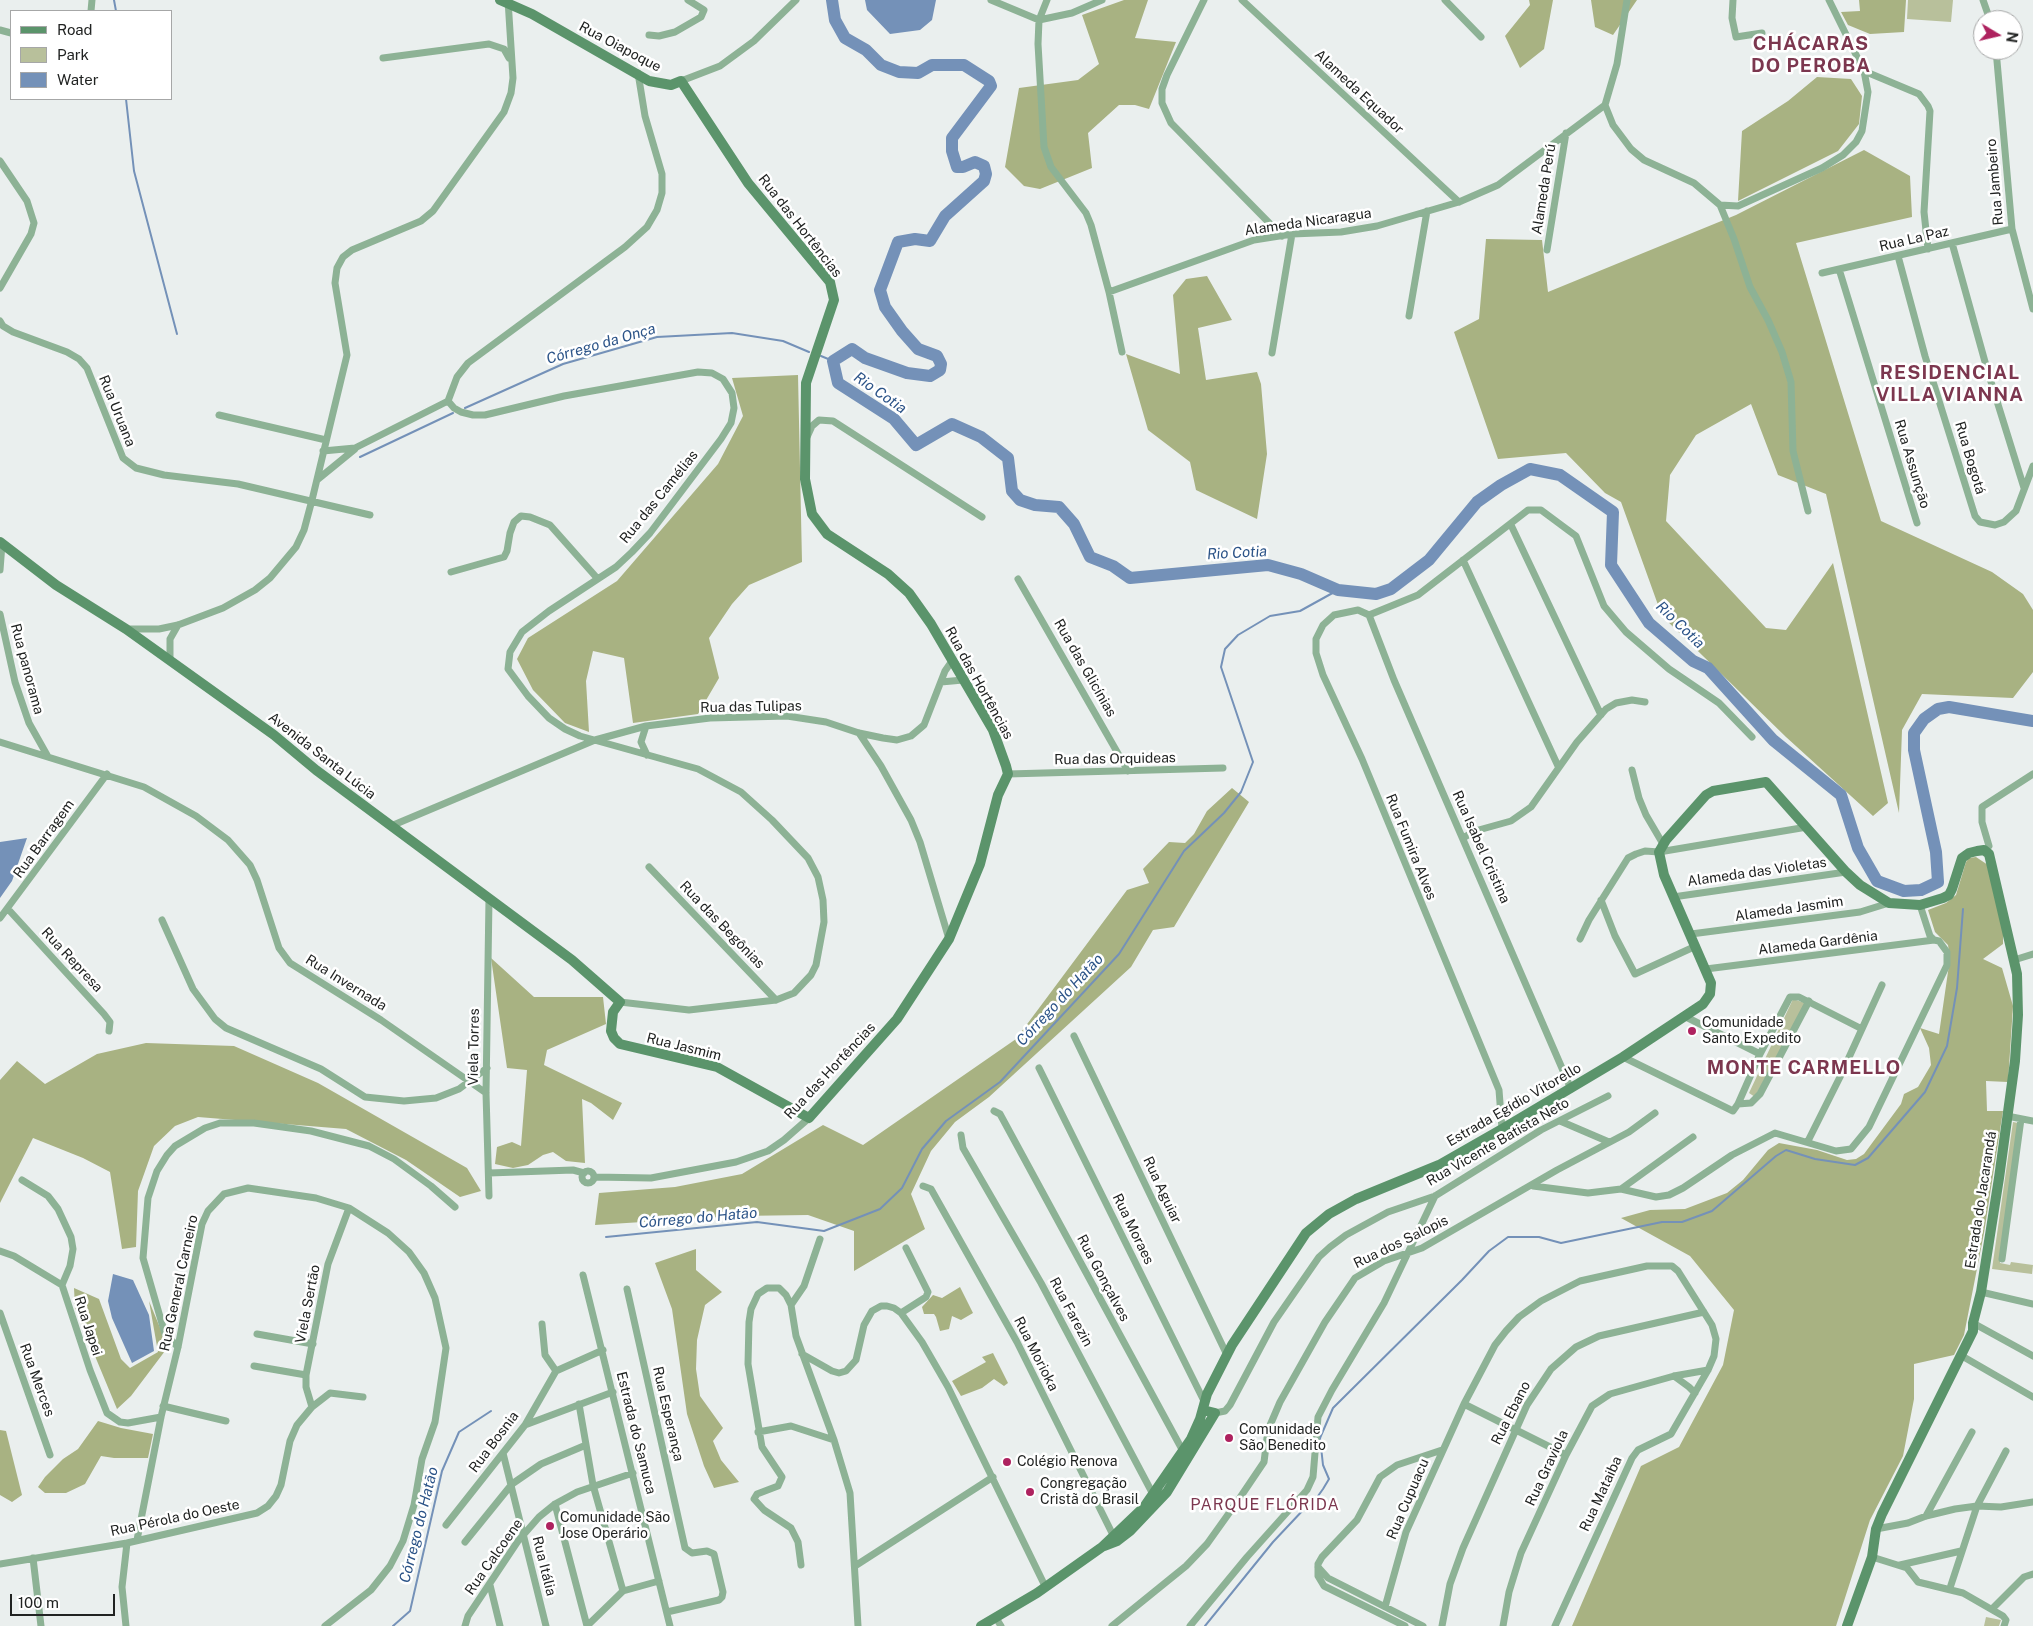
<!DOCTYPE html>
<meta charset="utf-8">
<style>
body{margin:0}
#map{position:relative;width:2033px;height:1626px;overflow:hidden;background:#eaefee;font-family:"Public Sans",sans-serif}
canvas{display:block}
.legend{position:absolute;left:10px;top:10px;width:162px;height:90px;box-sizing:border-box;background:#fff;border:1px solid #a6a7a7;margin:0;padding:6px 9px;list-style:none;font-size:15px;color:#212322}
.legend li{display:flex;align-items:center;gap:10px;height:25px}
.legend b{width:25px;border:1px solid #a6a7a7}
.north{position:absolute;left:1973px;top:10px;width:50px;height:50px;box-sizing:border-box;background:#fff;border:1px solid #a6a7a7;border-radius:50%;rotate:99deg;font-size:14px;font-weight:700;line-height:20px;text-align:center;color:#212322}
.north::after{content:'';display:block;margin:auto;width:18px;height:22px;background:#ae225f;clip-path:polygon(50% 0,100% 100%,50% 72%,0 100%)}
.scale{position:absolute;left:10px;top:1594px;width:105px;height:22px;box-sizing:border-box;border:2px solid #212322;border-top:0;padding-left:6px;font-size:15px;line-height:18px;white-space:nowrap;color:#212322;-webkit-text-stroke:4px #fff;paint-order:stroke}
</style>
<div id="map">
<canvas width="2033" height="1626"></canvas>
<ul class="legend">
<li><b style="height:6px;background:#5b946b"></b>Road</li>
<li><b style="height:14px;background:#b8c09b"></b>Park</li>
<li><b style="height:14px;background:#7491b8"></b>Water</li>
</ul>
<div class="north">N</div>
<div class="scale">100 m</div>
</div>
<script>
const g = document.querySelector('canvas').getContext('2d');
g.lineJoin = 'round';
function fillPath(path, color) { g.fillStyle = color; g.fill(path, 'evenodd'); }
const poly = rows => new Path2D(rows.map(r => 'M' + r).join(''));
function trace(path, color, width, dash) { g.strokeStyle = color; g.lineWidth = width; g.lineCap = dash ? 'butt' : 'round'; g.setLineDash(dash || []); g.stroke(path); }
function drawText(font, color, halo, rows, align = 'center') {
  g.font = font + ' "Public Sans",sans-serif'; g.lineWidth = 5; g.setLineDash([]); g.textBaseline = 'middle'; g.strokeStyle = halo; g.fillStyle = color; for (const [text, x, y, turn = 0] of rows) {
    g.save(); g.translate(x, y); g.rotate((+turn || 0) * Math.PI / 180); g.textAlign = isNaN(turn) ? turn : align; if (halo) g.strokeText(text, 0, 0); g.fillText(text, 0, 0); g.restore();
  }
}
const green = poly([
 [1908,0,1953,0,1951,22,1907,19],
 [1793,999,1805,1003,1755,1097,1749,1093],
 [2013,1122,2018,1123,2000,1263,2010,1265,2011,1262,2033,1265,2032,1274,1992,1269],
 [1986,1617,2001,1620,1999,1626,1984,1626]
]);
const forest = poly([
 [1124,0,1148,0,1135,38,1176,42,1149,109,1135,105,1119,105,1088,133,1092,168,1040,189,1024,186,1005,167,1019,88,1078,80,1099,64,1082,15],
 [1529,0,1553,0,1544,49,1520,68,1505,36,1530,5],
 [1591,0,1637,0,1613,35,1595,27],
 [1859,0,1906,0,1904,32,1870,34,1848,25,1841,12,1860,11],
 [1817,77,1851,79,1862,96,1859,124,1838,151,1738,201,1742,131,1788,101],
 [1864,150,1910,176,1912,217,1796,243,1881,521,1992,572,2023,594,2033,610,2033,672,2013,698,1922,694,1902,730,1899,813,1826,494,1778,475,1751,404,1696,435,1670,475,1666,521,1766,628,1786,630,1833,563,1888,803,1873,816,1786,737,1662,616,1621,502,1605,493,1566,453,1498,459,1454,332,1479,319,1486,239,1542,240,1548,292,1736,215],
 [1207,276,1232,320,1198,328,1206,380,1257,372,1261,384,1267,454,1257,519,1196,490,1190,462,1148,430,1126,354,1180,374,1173,295,1186,279],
 [798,375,802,562,749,585,732,604,709,638,719,678,698,714,633,723,624,658,593,651,586,681,589,732,565,723,533,690,517,659,528,638,617,581,718,464,743,416,732,378],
 [1232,788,1249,802,1174,927,1153,930,1131,967,989,1097,955,1122,931,1151,911,1194,925,1229,854,1271,854,1231,808,1215,737,1216,595,1225,599,1193,675,1187,742,1174,823,1125,863,1145,1016,1039,1127,890,1149,883,1143,869,1169,842,1185,843,1194,834,1207,811],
 [1976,857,1988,865,2003,923,2003,944,1983,959,2002,968,2013,1006,2008,1082,1986,1081,1987,1111,2003,1111,1984,1233,1964,1335,1954,1355,1914,1364,1914,1399,1903,1456,1870,1520,1836,1626,1572,1626,1641,1466,1679,1447,1723,1365,1734,1310,1690,1256,1621,1218,1650,1210,1685,1209,1727,1193,1743,1180,1768,1150,1779,1143,1817,1150,1847,1160,1856,1159,1864,1154,1901,1104,1904,1094,1918,1087,1931,1065,1929,1048,1920,1028,1939,1034,1950,958,1948,945,1935,932,1928,910,1946,903,1956,895,1966,862,1969,858],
 [491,958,534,997,603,997,606,1024,547,1050,544,1065,622,1103,613,1120,591,1103,582,1099,585,1163,566,1161,553,1152,543,1155,528,1165,513,1168,495,1164,497,1147,512,1142,521,1146,527,1070,507,1068],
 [146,1043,234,1046,318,1083,467,1168,481,1191,460,1197,406,1160,346,1129,198,1117,175,1126,154,1146,138,1191,136,1247,122,1249,110,1172,83,1158,33,1138,0,1203,0,1080,17,1061,45,1084,97,1054],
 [696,1249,696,1270,722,1292,705,1305,697,1340,696,1369,700,1396,723,1428,713,1441,721,1460,739,1482,714,1488,704,1466,687,1414,672,1309,655,1263],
 [960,1287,973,1313,961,1320,952,1316,949,1329,940,1331,936,1317,934,1314,924,1314,922,1307,933,1295,942,1298],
 [74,1288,99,1299,121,1359,130,1368,158,1352,149,1301,168,1347,131,1396,117,1409,75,1308],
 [993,1353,1008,1383,1004,1386,994,1379,982,1388,961,1396,952,1381,986,1362,982,1357],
 [98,1421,121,1428,153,1434,148,1458,114,1458,101,1456,85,1484,66,1493,45,1493,38,1487,45,1477,63,1459,78,1449],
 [0,1430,6,1431,22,1495,12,1502,0,1495]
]);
const water = poly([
 [865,0,936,0,932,20,920,30,890,34,867,10],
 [27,838,12,881,0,898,0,842],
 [113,1274,133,1280,149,1315,154,1351,132,1363,112,1318,108,1301]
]);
const stream = poly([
 [114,0,116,11],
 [126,99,134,171,177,334],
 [821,356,833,361],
 [465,408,563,364,657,337,732,333,783,341,809,352],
 [360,457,453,413],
 [606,1237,757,1222,824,1231,880,1209,902,1188,922,1149,946,1121,1000,1082,1119,954,1184,851,1224,813,1241,792,1253,762,1221,667,1225,649,1238,635,1270,616,1300,611,1338,590],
 [393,1626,410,1611,442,1471,459,1432,491,1411],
 [1205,1626,1273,1542,1305,1508,1313,1503,1323,1489,1329,1479,1323,1465,1320,1438,1333,1408,1462,1280,1489,1251,1508,1237,1539,1237,1561,1243,1662,1222,1682,1222,1712,1211,1776,1156,1786,1150,1815,1159,1855,1165,1868,1158,1925,1092,1947,1046,1957,988,1963,909]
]);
const river = poly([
 [832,0,835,20,845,38,866,50,881,65,899,72,918,73,932,65,964,65,989,81,991,86,952,138,952,151,957,167,963,167,975,162,984,166,986,174,984,181,945,216,930,241,915,239,898,242,880,290,885,307,902,331,918,349,937,356,941,364,940,370,930,376,907,373,865,358,852,349,833,361,838,383,894,419,916,445,952,424,981,437,1008,458,1012,491,1020,500,1035,505,1059,507,1074,524,1090,557,1113,566,1130,578,1268,565,1301,574,1338,590,1376,594,1391,589,1429,560,1477,502,1501,485,1530,469,1560,475,1613,512,1611,565,1649,623,1693,661,1708,668,1773,740,1841,795,1858,848,1877,881,1904,891,1921,890,1938,882,1936,852,1914,750,1914,733,1924,719,1938,709,1949,707,2033,721]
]);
const street = poly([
 [991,0,1039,20],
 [1047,0,1039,20,1038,44,1044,147,1051,167,1086,213,1091,225,1109,292,1122,352],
 [1204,0,1167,75,1162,89,1162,103,1171,123,1282,236],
 [1242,0,1459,202],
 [1445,0,1481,37],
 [1627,0,1617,64,1605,105,1613,125,1631,149,1644,160,1694,183,1720,205,1734,239,1750,287,1768,320,1782,352,1791,382,1793,451,1808,511],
 [1733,0,1732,18,1736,37,1762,33],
 [1983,0,1990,20],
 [91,11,92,0],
 [1039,20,1072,13,1102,0],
 [0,30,11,33],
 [649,35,659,36,675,32,701,17,704,10,688,0],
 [1996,50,2012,229,2033,309],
 [383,58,489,44,504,49,509,58],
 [1864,71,1919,94,1928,106,1930,111,1924,212,1928,249],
 [681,81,720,66,754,41,796,0],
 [0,161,27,201,34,223,31,234,0,288],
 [1720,205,1738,206,1822,168,1843,155,1856,142,1862,131,1868,92,1864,71,1829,0],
 [1952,243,1987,369,2024,488],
 [1547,250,1566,133],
 [1898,256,1925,356,1975,516,1980,522,1995,525,2004,522,2016,511,2033,466],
 [1839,269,1917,523],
 [1822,273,2012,229],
 [1109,292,1254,240,1292,234,1341,232,1377,226,1459,202,1498,185,1605,105],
 [1409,316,1427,211],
 [0,321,3,326,13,332,67,352,79,359,87,368,123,458,136,468,164,475,238,484,370,515],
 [1272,353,1292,234],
 [219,415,326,440],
 [807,437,812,426,819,420,833,421,982,517],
 [323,451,355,448,448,401],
 [317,480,355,449],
 [1511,525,1601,715],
 [1463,560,1558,766],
 [0,570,2,544],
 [451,572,504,557,507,551,510,533,514,522,521,516,530,517,550,525,597,578],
 [1018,579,1128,771],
 [0,614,15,682,29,723,47,755],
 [1369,615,1358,610,1334,615,1323,625,1316,639,1316,653,1323,675,1362,759,1499,1090,1502,1129],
 [1369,615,1418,595,1528,510,1541,510,1576,536,1604,606,1626,632,1669,669,1719,703,1752,737],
 [1369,615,1394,680,1571,1089],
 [126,629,159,629,178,625,223,608,255,590,270,578,296,547,304,530,312,500,347,355,335,283,337,268,343,257,352,250,421,221,433,211,504,112,511,93,513,78,508,0],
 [170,660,170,639,178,625],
 [941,682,963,680],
 [646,726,641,742,647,755],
 [859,733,881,766,911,820,920,842,949,939],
 [0,742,144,787,196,816,228,840,250,865,257,880,279,948,290,963,381,1020,486,1093],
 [1632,770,1639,798,1646,815,1663,844],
 [1008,774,1223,768],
 [391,826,595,740,646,726,710,718,787,716,826,722,859,733,883,738,897,740,911,736,924,725,945,671,952,661],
 [1463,838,1475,831,1511,821,1531,807,1577,742,1606,709,1616,703,1632,700,1645,702],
 [1989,846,1982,822,1982,807,2033,774],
 [649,867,776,1000],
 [1673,897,1846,872],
 [1601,900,1615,936,1635,974,1696,946],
 [8,909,104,1014,110,1022,109,1031],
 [0,918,107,774],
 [162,920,193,989,215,1019,226,1028,321,1069,365,1097,404,1101,436,1098,459,1089,487,1068],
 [1691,934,1860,912,1889,903],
 [1580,939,1589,920,1628,858,1636,854,1645,851,1659,852,1807,827],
 [2014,960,2033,954],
 [1706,969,1934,940],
 [620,1002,689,1010,776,1000,794,993,811,975,816,965,824,922,823,900,818,877,808,858,772,820,741,792,698,769,580,736,565,729,549,718,528,696,508,669,510,652,522,632,549,611,616,567,632,552,650,533,721,439,731,423,734,408,732,393,723,379,712,373,698,372,564,396,485,415,473,415,461,412,454,408,448,401,457,377,468,363,625,247,647,227,657,210,662,193,662,174,645,116,638,73],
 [1686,1017,1760,1054],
 [1074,1036,1227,1355],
 [1623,1057,1733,1111,1738,1104,1760,1054,1790,997,1799,997,1862,1029],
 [1039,1068,1204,1401],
 [1738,1104,1751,1103,1760,1094,1809,1001],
 [994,1111,1000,1114,1184,1453],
 [2007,1116,2033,1121],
 [1560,1121,1609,1142],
 [961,1135,963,1148,1041,1283,1155,1498],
 [1808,1141,1840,1077,1882,985],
 '582 1177a6 6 0 1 1 12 0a6 6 0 1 1-12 0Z',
 [489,1173,573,1170,584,1173],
 [595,1177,651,1178,736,1162,768,1151,784,1140,809,1118],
 [22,1180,48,1196,58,1209,71,1237,73,1249,70,1266,62,1285,90,1370,107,1413,120,1422,128,1423,161,1417],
 [923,1186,931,1189,1017,1342,1115,1539],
 [1533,1186,1588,1193,1621,1189,1656,1197,1669,1195,1683,1188,1732,1155,1775,1133,1836,1151,1851,1149,1869,1127,1947,965,1947,952,1939,941,1934,940,1930,936,1920,905],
 [1621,1189,1693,1137],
 [489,1196,486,1093,489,899],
 [820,1239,804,1286,791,1305,796,1336,834,1440,850,1493,858,1626],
 [0,1251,14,1256,62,1285],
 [2002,1259,2021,1119],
 [583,1275,670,1626],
 [627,1289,685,1548,692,1553,707,1551,714,1554,723,1592,722,1597,719,1600,667,1612],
 [1981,1292,2033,1304],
 [791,1305,786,1295,779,1288,767,1288,758,1294,751,1309,749,1322,748,1364,762,1447,782,1477,778,1486,757,1494,754,1499,764,1510,791,1528,798,1542,801,1565],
 [0,1313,50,1455],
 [901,1313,926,1297,928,1292,906,1248],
 [1973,1323,2033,1356],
 [542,1324,545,1355,556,1371],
 [257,1334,313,1344],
 [178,1347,165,1334,143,1258,148,1198,157,1171,167,1155,175,1146,205,1128,220,1123,254,1123,311,1131,369,1146,394,1159,431,1186,455,1207],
 [802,1354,832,1371,839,1373,846,1371,856,1360,864,1325,872,1311,881,1306,887,1306,894,1308,901,1313,922,1342,948,1387,1045,1586],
 [1962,1356,2033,1397],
 [254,1366,306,1375],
 [556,1371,603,1350],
 [1674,1376,1689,1387,1695,1393],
 [579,1404,593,1485,623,1591],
 [1464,1404,1566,1455],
 [163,1406,226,1421],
 [312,1407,306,1387,306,1375,328,1264,349,1208],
 [1215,1413,1225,1411,1230,1405,1274,1322,1319,1257,1330,1247,1346,1235,1388,1212,1435,1196,1541,1130,1608,1096],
 [525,1425,613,1392],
 [758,1432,791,1426,834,1440],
 [503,1453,546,1626],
 [555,1504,587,1626],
 [1926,1516,1972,1432],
 [446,1525,525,1425,556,1371],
 [1876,1529,1908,1523,1926,1516,1955,1509,1977,1506,2001,1507,2033,1502],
 [137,1540,161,1417,178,1347,202,1224,208,1211,224,1194,248,1188,316,1198,349,1208,388,1233,409,1252,424,1273,435,1298,446,1348,435,1422,422,1459,414,1505,403,1541,390,1566,371,1590,325,1626],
 [465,1542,512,1484,541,1464,586,1445],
 [1872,1557,1907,1568,1918,1582,1963,1593,2003,1616,2006,1620,2004,1626],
 [33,1558,41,1626],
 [0,1564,127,1543,257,1513,268,1506,276,1496,281,1485,290,1441,297,1425,312,1407,330,1393,363,1397],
 [1900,1565,1961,1551],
 [855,1566,993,1477],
 [1318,1567,1328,1578,1423,1626],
 [490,1585,500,1626],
 [1950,1588,1977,1506,2006,1451],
 [1385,1607,1406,1532,1464,1404,1495,1345,1506,1331,1519,1317,1541,1301,1580,1281,1647,1266,1672,1266,1678,1271,1712,1325,1716,1339,1714,1356,1708,1370,1671,1434,1638,1450,1632,1458,1555,1626],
 [1992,1609,2024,1577,2033,1574],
 [996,1618,1001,1626],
 [126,1626,122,1587,127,1543],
 [465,1626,468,1616,518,1541,539,1517,555,1504,577,1492,633,1473],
 [587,1626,623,1591,659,1581],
 [1112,1626,1186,1566,1207,1544,1237,1502,1264,1462,1268,1430,1280,1402,1325,1322,1355,1278,1384,1261,1422,1248,1557,1170,1629,1132,1655,1113],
 [1190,1626,1247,1557,1307,1490,1313,1477,1318,1417,1332,1390,1384,1303,1435,1196],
 [1405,1626,1324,1586,1318,1576,1318,1564,1322,1557,1357,1520,1380,1477,1397,1465,1442,1450],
 [1442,1626,1450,1584,1463,1548,1527,1405,1551,1369,1576,1347,1599,1336,1704,1312],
 [1503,1626,1509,1592,1521,1553,1566,1455,1592,1406,1610,1394,1674,1376,1708,1370]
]);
const secondary = poly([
 [0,542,56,585,126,629,274,735,316,770,572,960,620,1002,613,1012,611,1031,614,1038,620,1044,717,1067,809,1118,897,1019,949,939,980,864,998,795,1008,774,1006,766,993,730,931,624,909,593,888,574,827,534,812,514,805,479,806,383,834,300,830,282,748,183,681,81,671,85,649,81,532,14,500,0],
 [1104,1546,1117,1541,1130,1531,1167,1492,1215,1413,1203,1410],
 [981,1626,1037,1593,1102,1547,1144,1507,1191,1439,1200,1419,1207,1394,1232,1345,1306,1233,1329,1214,1356,1199,1439,1165,1502,1129,1623,1057,1703,1004,1710,994,1711,983,1664,875,1659,852,1666,840,1706,795,1713,791,1766,782,1846,872,1860,885,1889,903,1920,905,1943,898,1949,895,1952,889,1962,858,1969,853,1977,851,1984,850,1989,854,2017,974,2018,1015,2015,1061,1999,1178,1981,1292,1973,1323,1973,1331,1882,1514,1876,1529,1872,1557,1847,1626]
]);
const markers = [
 [1692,1031,5,"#ae225f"],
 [1229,1438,5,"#ae225f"],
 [1007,1462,5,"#ae225f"],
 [1030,1492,5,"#ae225f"],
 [550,1526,5,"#ae225f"]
];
const streetNames = [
 ["Rua Oiapoque",620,47,28],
 ["Alameda Equador",1359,92,43],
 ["Rua Jambeiro",1995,182,-95],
 ["Alameda Perú",1544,189,-81],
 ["Alameda Nicaragua",1308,222,-8],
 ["Rua das Hortências",800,226,52],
 ["Rua La Paz",1914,239,-13],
 ["Rua Uruana",117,411,68],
 ["Rua Bogotá",1970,458,73],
 ["Rua Assunção",1912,464,73],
 ["Rua das Camélias",659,497,-51],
 ["Rua das Glicínias",1085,668,60],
 ["Rua panorama",27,669,75],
 ["Rua das Hortências",979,683,61],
 ["Rua das Tulipas",751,707,-1],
 ["Avenida Santa Lúcia",322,756,38],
 ["Rua das Orquideas",1115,759,-1],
 ["Rua Barragem",44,839,-54],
 ["Rua Fumira Alves",1411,847,68],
 ["Rua Isabel Cristina",1481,847,66],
 ["Alameda das Violetas",1757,872,-8],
 ["Alameda Jasmim",1789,909,-8],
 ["Rua das Begônias",722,925,46],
 ["Alameda Gardênia",1818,943,-7],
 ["Rua Represa",72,960,47],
 ["Rua Invernada",346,983,32],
 ["Viela Torres",474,1047,-89],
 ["Rua Jasmim",684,1047,14],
 ["Rua das Hortências",830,1071,-47],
 ["Estrada Egídio Vitorello",1514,1105,-30],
 ["Rua Vicente Batista Neto",1498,1142,-30],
 ["Rua Aguiar",1162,1190,65],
 ["Estrada do Jacarandá",1981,1200,-81],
 ["Rua Moraes",1133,1229,64],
 ["Rua dos Salopis",1401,1242,-26],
 ["Rua Gonçalves",1103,1278,62],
 ["Rua General Carneiro",179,1283,-78],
 ["Viela Sertão",308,1304,-79],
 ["Rua Farezin",1071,1312,62],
 ["Rua Japei",88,1326,72],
 ["Rua Morioka",1036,1354,63],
 ["Rua Merces",37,1380,70],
 ["Rua Ebano",1511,1413,-63],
 ["Rua Esperança",668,1414,77],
 ["Estrada do Samuca",636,1433,76],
 ["Rua Bosnia",494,1442,-53],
 ["Rua Graviola",1547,1468,-65],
 ["Rua Mataiba",1601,1494,-65],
 ["Rua Cupuacu",1408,1499,-67],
 ["Rua Pérola do Oeste",175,1518,-12],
 ["Rua Calcoene",494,1557,-55],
 ["Rua Itália",544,1566,76]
];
const poiNames = [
 ["Comunidade",1702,1023],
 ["Santo Expedito",1702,1039],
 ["Comunidade",1239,1430],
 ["São Benedito",1239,1446],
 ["Colégio Renova",1017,1462],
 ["Congregação",1040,1484],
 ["Cristã do Brasil",1040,1500],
 ["Comunidade São",560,1518],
 ["Jose Operário",560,1534]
];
const waterNames = [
 ["Córrego da Onça",601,344,-16],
 ["Rio Cotia",880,393,35],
 ["Rio Cotia",1237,553,-3],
 ["Rio Cotia",1680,625,44],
 ["Córrego do Hatão",1060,1000,-47],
 ["Córrego do Hatão",698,1218,-5],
 ["Córrego do Hatão",419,1525,-76]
];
const quarterNames = [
 ["PARQUE FLÓRIDA",1265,1505]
];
const districtNames = [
 ["CHÁCARAS",1811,44],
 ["DO PEROBA",1811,66],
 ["RESIDENCIAL",1950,373],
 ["VILLA VIANNA",1950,395],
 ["MONTE CARMELLO",1804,1068]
];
fillPath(green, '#b8c09b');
fillPath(forest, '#a8b282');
fillPath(water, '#7491b8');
trace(stream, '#7491b8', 2);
trace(river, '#7491b8', 12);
trace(street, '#8db295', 7);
trace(secondary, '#5b946b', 10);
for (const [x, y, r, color] of markers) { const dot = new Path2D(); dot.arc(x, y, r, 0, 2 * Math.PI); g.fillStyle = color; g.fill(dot); trace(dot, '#fff', 2); }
drawText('14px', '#212322', '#fff', streetNames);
drawText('14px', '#212322', '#fff', poiNames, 'left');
drawText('italic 15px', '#2c5488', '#fff', waterNames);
g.letterSpacing = '1px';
drawText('16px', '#7c374f', '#fff', quarterNames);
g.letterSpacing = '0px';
g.letterSpacing = '1px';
drawText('bold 19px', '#7c374f', '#fff', districtNames);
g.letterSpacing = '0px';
</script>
